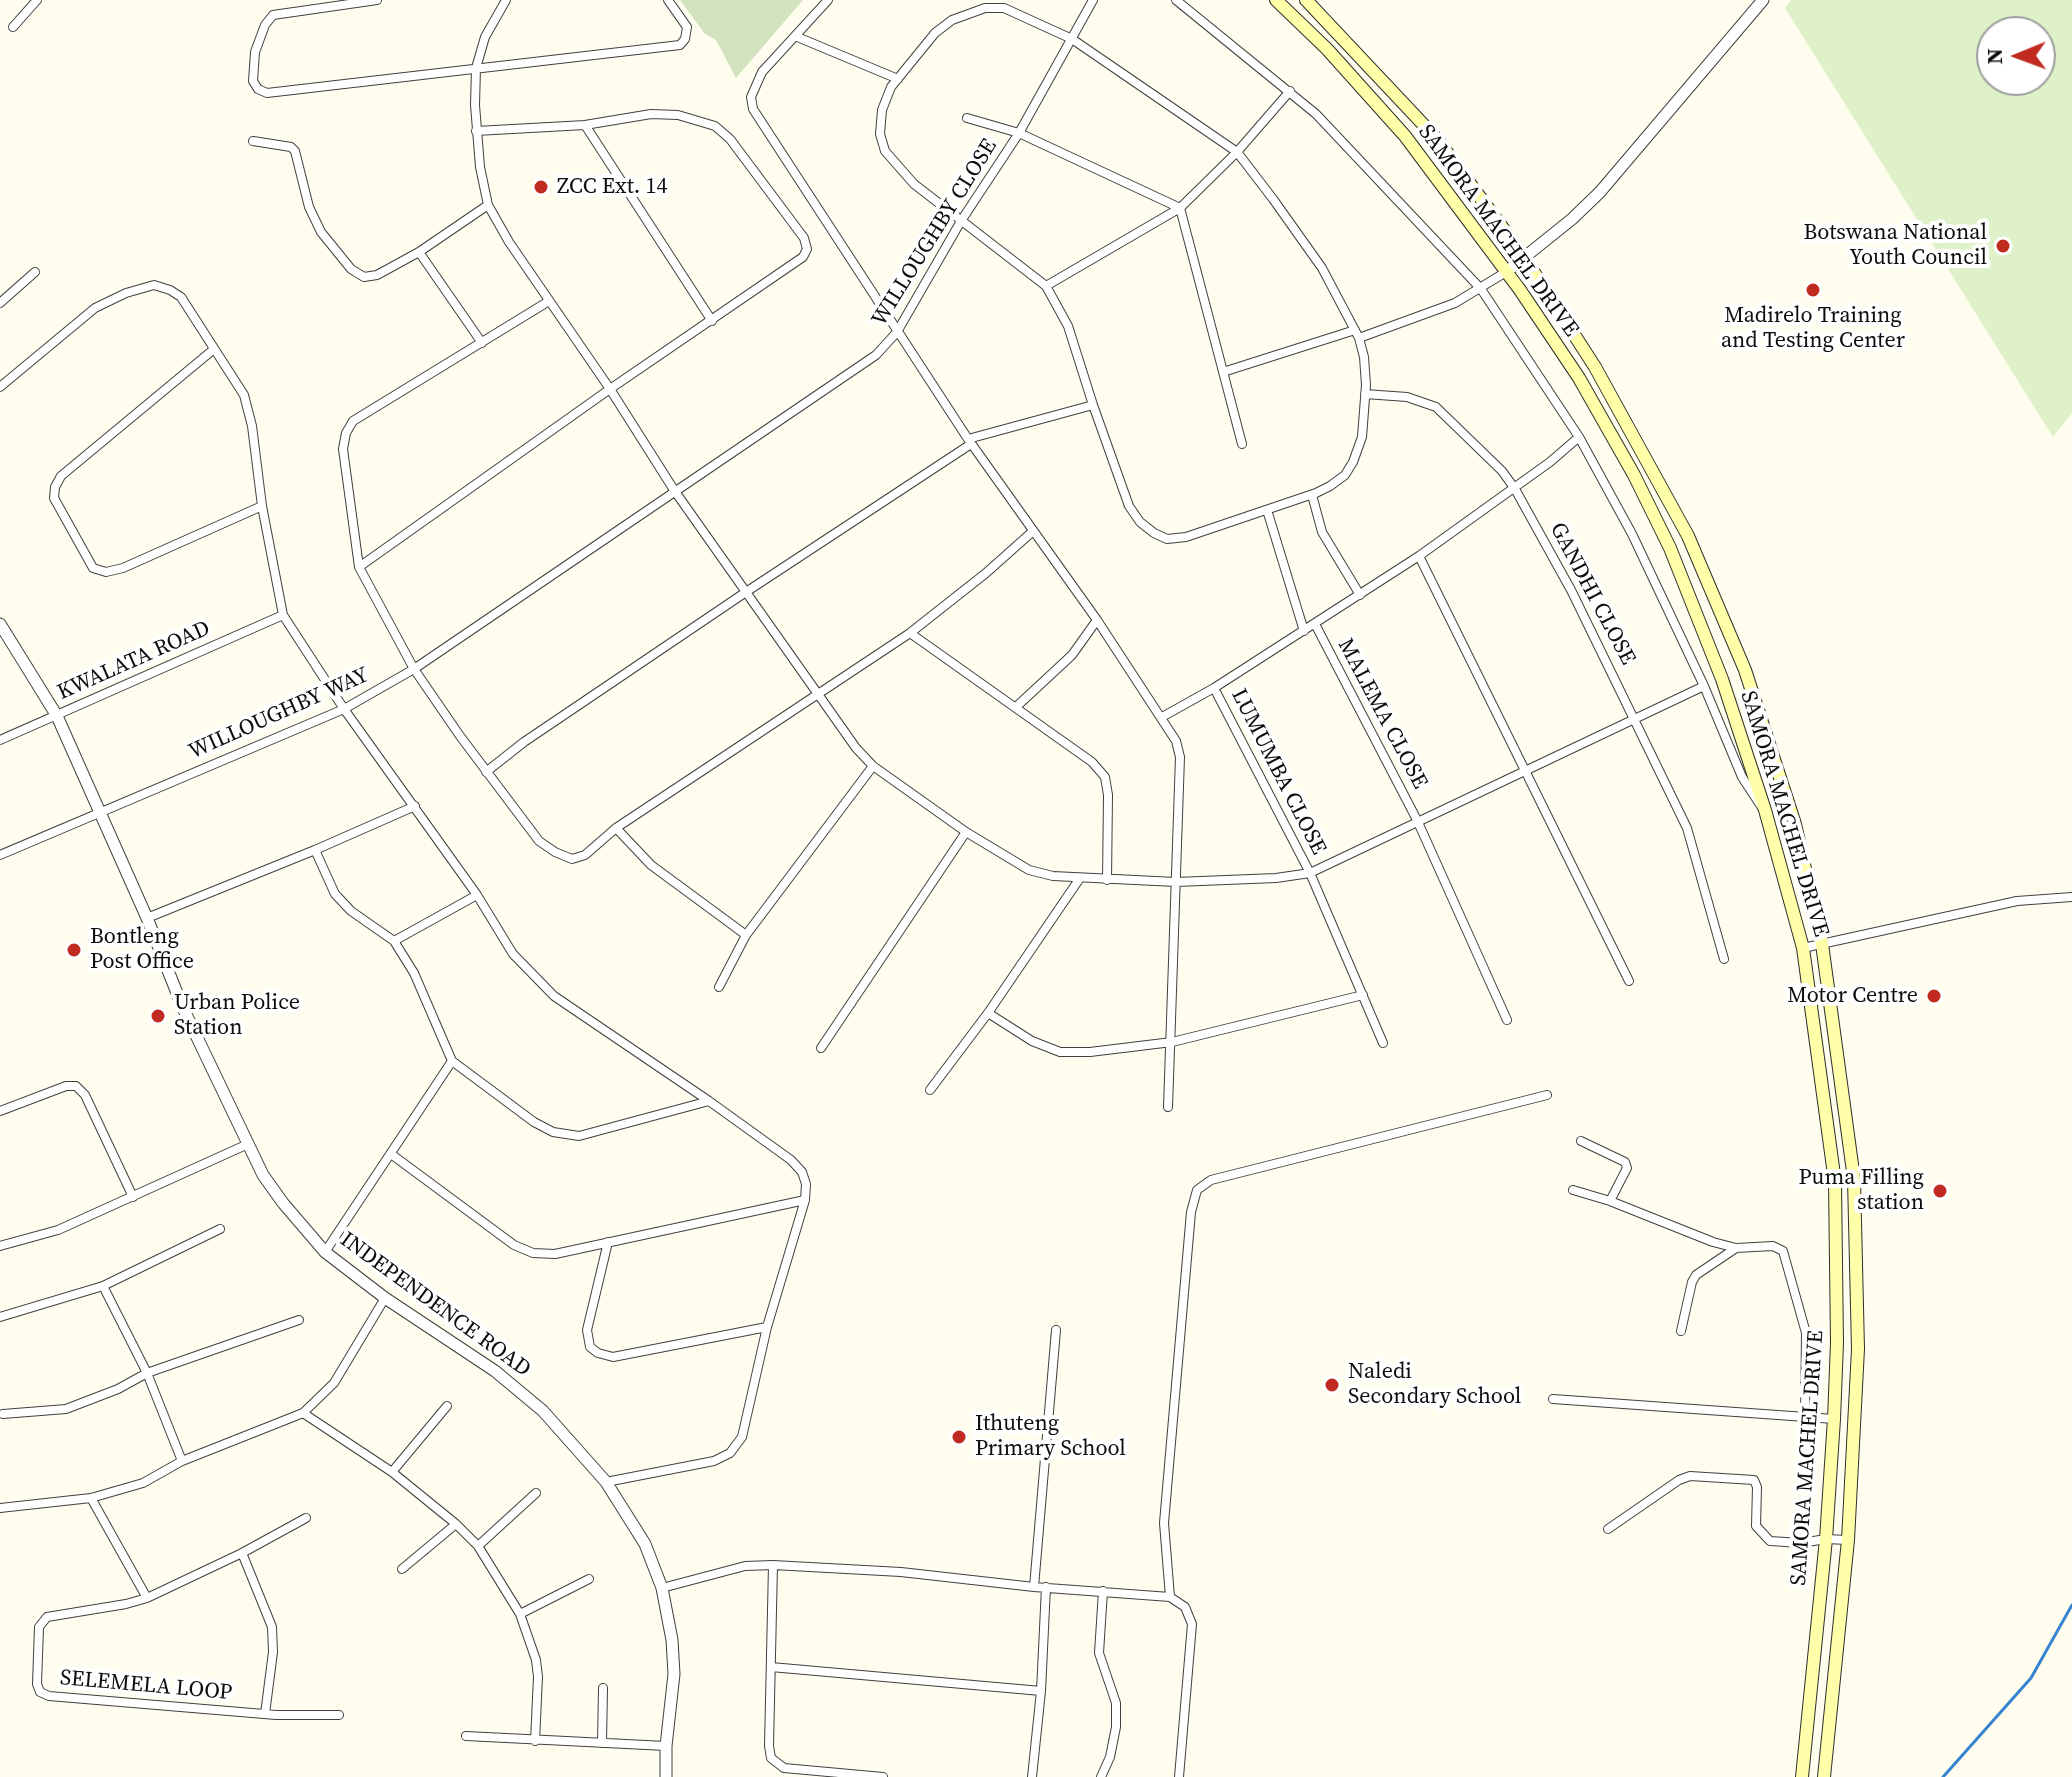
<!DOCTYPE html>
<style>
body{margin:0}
#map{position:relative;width:2072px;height:1777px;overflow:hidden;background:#fffdee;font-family:"Source Serif 4",serif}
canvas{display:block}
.north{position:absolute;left:1976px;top:16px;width:80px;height:80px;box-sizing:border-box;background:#fff;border:2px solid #9e9e9e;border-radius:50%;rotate:269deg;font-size:22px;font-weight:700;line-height:32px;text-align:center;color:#0d0d0d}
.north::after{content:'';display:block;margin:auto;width:28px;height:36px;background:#c12a21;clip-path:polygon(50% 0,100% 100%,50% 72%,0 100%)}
</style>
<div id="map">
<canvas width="2072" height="1777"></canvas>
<div class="north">N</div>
</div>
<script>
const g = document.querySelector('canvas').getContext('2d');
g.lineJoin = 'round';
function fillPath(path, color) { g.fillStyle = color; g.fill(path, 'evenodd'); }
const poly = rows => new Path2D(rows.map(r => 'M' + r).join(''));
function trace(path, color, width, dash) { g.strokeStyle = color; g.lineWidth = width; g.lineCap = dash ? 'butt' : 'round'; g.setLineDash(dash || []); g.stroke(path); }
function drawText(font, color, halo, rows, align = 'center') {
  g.font = font + ' "Source Serif 4",serif'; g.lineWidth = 8; g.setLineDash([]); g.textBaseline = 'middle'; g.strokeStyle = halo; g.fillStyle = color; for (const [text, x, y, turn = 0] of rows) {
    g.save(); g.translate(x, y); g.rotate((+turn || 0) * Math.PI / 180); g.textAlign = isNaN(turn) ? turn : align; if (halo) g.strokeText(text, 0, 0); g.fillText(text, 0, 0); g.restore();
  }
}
const cemetery = poly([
 [680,0,803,0,736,78,716,40,705,34]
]);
const pitch = poly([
 [1791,0,2072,0,2072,413,2053,437,1785,8],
 [2040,32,2040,80,1992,80,1992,32]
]);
const stream = poly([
 [1943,1777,2031,1678,2072,1605]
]);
const minor = poly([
 [377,0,273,15,265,25,255,52,253,81,258,89,267,93,680,45,685,39,687,27,668,0],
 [506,0,485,37,476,68,475,105,480,167,488,205,509,242,610,389,674,490,856,748,873,766,966,832,1029,870,1053,876,1176,882,1276,878,1310,873,1704,686],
 [828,0,762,72,751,97,753,109,968,439,1097,620,1176,741,1180,757,1168,1107],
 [1176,0,1316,114,1481,289,1579,437,1632,534,1704,686,1742,777,1761,806],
 [985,8,1004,8,1072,39,1237,152,1273,199,1322,268,1359,338,1364,357,1366,385,1362,437,1353,462,1345,475,1330,486,1316,493,1186,537,1167,539,1154,533,1140,522,1129,506,1093,405,1068,326,1046,286,914,184,885,151,880,134,882,110,891,87,935,33,952,20,985,8],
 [13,27,37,0],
 [795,36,898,79],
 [967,118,1019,133,1180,208,1242,444],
 [476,131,585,125,712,321],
 [253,141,291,147,295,151,309,207,321,232,351,269,364,277,377,275,419,252,488,205],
 [419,252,482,343],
 [1046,286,1180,208,1237,152,1290,91],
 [549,301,353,421,346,433,343,449,359,567,414,669,460,736,539,841,555,852,572,859,585,855,616,828,910,633,986,573,1032,532],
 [0,303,35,272],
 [1359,338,1455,303,1506,272],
 [214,349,61,476,55,487,54,498,93,568,106,572,123,568,262,506],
 [1223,372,1355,330],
 [0,387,95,308,126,293,154,285,170,290,181,297,244,395,252,426,262,506,283,615,344,709,477,895,513,954,554,996,709,1101,791,1160,802,1172,806,1184,805,1200,767,1327,742,1437,730,1453,714,1461,606,1482],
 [1365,394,1407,397,1436,407,1502,471,1515,489,1571,590,1687,828,1724,959],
 [968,439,1093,405],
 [1312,495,1322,532,1360,595],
 [1267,510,1304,631],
 [1419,556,1629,981],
 [359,567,610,389,803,257,807,249,804,238,730,139,715,126,678,115,651,114,585,125],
 [1315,624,1417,820,1507,1020],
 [910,633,1092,762,1105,777,1108,795,1107,880],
 [1214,688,1310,873,1383,1043],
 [1016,707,1072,655,1097,620],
 [1162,717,1214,688,1419,556,1550,462,1579,437],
 [0,740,283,615],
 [486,772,524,742,746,592,971,444],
 [616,828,651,865,746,935],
 [315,850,335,894,351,911,394,941,414,973,452,1061,534,1122,553,1132,579,1136,709,1101],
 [0,855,344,709,414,669,876,355,897,332,961,221,1019,133,1093,0],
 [147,918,315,850,415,806],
 [394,941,477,895],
 [1803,948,2017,901,2072,897],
 [719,987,746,935,873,766],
 [988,1013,1032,1041,1060,1052,1090,1052,1172,1042,1363,995],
 [821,1048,966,832],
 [930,1090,988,1013,1080,878],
 [0,1111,66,1086,76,1086,85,1095,133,1197],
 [391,1154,514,1245,533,1253,555,1254,805,1200],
 [1573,1190,1610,1201,1627,1168,1625,1162,1581,1141],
 [1610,1201,1713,1242,1736,1248,1773,1246,1783,1251,1806,1333,1805,1417],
 [608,1242,587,1330,590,1347,598,1353,613,1357,767,1327],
 [0,1246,58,1230,248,1144],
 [325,1252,452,1061],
 [103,1286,147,1373,182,1461],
 [0,1317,103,1286,220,1229],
 [1681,1331,1692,1282,1696,1275,1736,1248],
 [1553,1399,1834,1419],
 [303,1413,392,1472,456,1524,478,1546,520,1614,536,1660,538,1677,535,1741],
 [3,1414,66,1409,118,1389,147,1373,299,1320],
 [392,1472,447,1406],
 [91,1498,147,1598],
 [0,1508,91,1498,143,1483,182,1461,303,1413,334,1383,385,1298],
 [306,1518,242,1553,147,1598,126,1604,47,1617,39,1627,37,1684,40,1692,49,1696,276,1715,339,1715],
 [1608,1529,1679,1480,1690,1476,1754,1480,1757,1487,1756,1526,1770,1541,1801,1543,1826,1539,1848,1540],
 [478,1546,536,1493],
 [242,1553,272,1627,273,1652,265,1714],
 [773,1565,769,1746,771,1758,784,1768,883,1777],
 [402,1569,456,1524],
 [1034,1587,1056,1330],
 [662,1588,745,1566,773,1565,901,1572,1034,1587,1170,1597,1185,1607,1192,1624,1179,1777],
 [1170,1597,1164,1523,1191,1212,1197,1190,1211,1180,1547,1095],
 [520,1614,589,1579],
 [771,1667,1041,1691],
 [466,1736,666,1746],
 [602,1743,603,1688],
 [1032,1777,1041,1691,1046,1587],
 [1101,1777,1110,1757,1116,1727,1116,1703,1099,1653,1103,1591]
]);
const tertiary = poly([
 [1506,272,1572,219,1600,192,1763,0],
 [0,624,57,716,147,918,183,1008,263,1175,283,1203,325,1252,385,1298,495,1371,543,1411,606,1482,645,1544,662,1588,672,1640,674,1674,666,1746,666,1777]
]);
const secondary = poly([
 [1276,0,1327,49,1405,136,1520,290,1579,378,1634,475,1670,548,1722,679,1765,810,1803,948,1835,1182,1837,1343,1834,1419,1826,1539,1802,1777],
 [1306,0,1437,139,1524,257,1595,367,1688,536,1745,670,1795,824,1822,944,1854,1179,1858,1349,1848,1540,1824,1777]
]);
const markers = [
 [541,187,8,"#c12a21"],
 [2003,246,8,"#c12a21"],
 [1813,290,8,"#c12a21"],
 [74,950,8,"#c12a21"],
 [1934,996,8,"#c12a21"],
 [158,1016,8,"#c12a21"],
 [1940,1191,8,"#c12a21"],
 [1332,1385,8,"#c12a21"],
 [959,1437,8,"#c12a21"]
];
const poiNames = [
 ["ZCC Ext. 14",557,187],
 ["Botswana National",1987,233,"right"],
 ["Youth Council",1987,258,"right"],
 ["Madirelo Training",1813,316,"center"],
 ["and Testing Center",1813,341,"center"],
 ["Bontleng",90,937],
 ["Post Office",90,962],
 ["Motor Centre",1918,996,"right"],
 ["Urban Police",174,1003],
 ["Station",174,1028],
 ["Puma Filling",1924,1178,"right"],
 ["station",1924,1203,"right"],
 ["Naledi",1348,1372],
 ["Secondary School",1348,1397],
 ["Ithuteng",975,1424],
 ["Primary School",975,1449]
];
const streetNames = [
 ["SAMORA MACHEL DRIVE",1498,231,54],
 ["WILLOUGHBY CLOSE",935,233,-58],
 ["GANDHI CLOSE",1592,594,62],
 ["KWALATA ROAD",134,661,-24],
 ["WILLOUGHBY WAY",279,714,-24],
 ["MALEMA CLOSE",1382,714,62],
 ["LUMUMBA CLOSE",1278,772,63],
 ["SAMORA MACHEL DRIVE",1784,814,73],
 ["INDEPENDENCE ROAD",435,1305,36],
 ["SAMORA MACHEL DRIVE",1808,1458,-86],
 ["SELEMELA LOOP",146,1686,5]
];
fillPath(cemetery, '#d2e1be');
fillPath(pitch, '#dff1c8');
trace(stream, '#3683d1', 3);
trace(minor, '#404040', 10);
trace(tertiary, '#404040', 13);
trace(secondary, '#2f2f2f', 14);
trace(minor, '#fff', 8);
trace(tertiary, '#fff', 11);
trace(secondary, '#fffea9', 12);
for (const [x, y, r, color] of markers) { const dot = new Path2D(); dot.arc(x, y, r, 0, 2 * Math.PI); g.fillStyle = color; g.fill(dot); trace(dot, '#fff', 3); }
drawText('22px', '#0d0d0d', '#fff', poiNames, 'left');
drawText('22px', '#0d0d0d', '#fff', streetNames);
</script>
